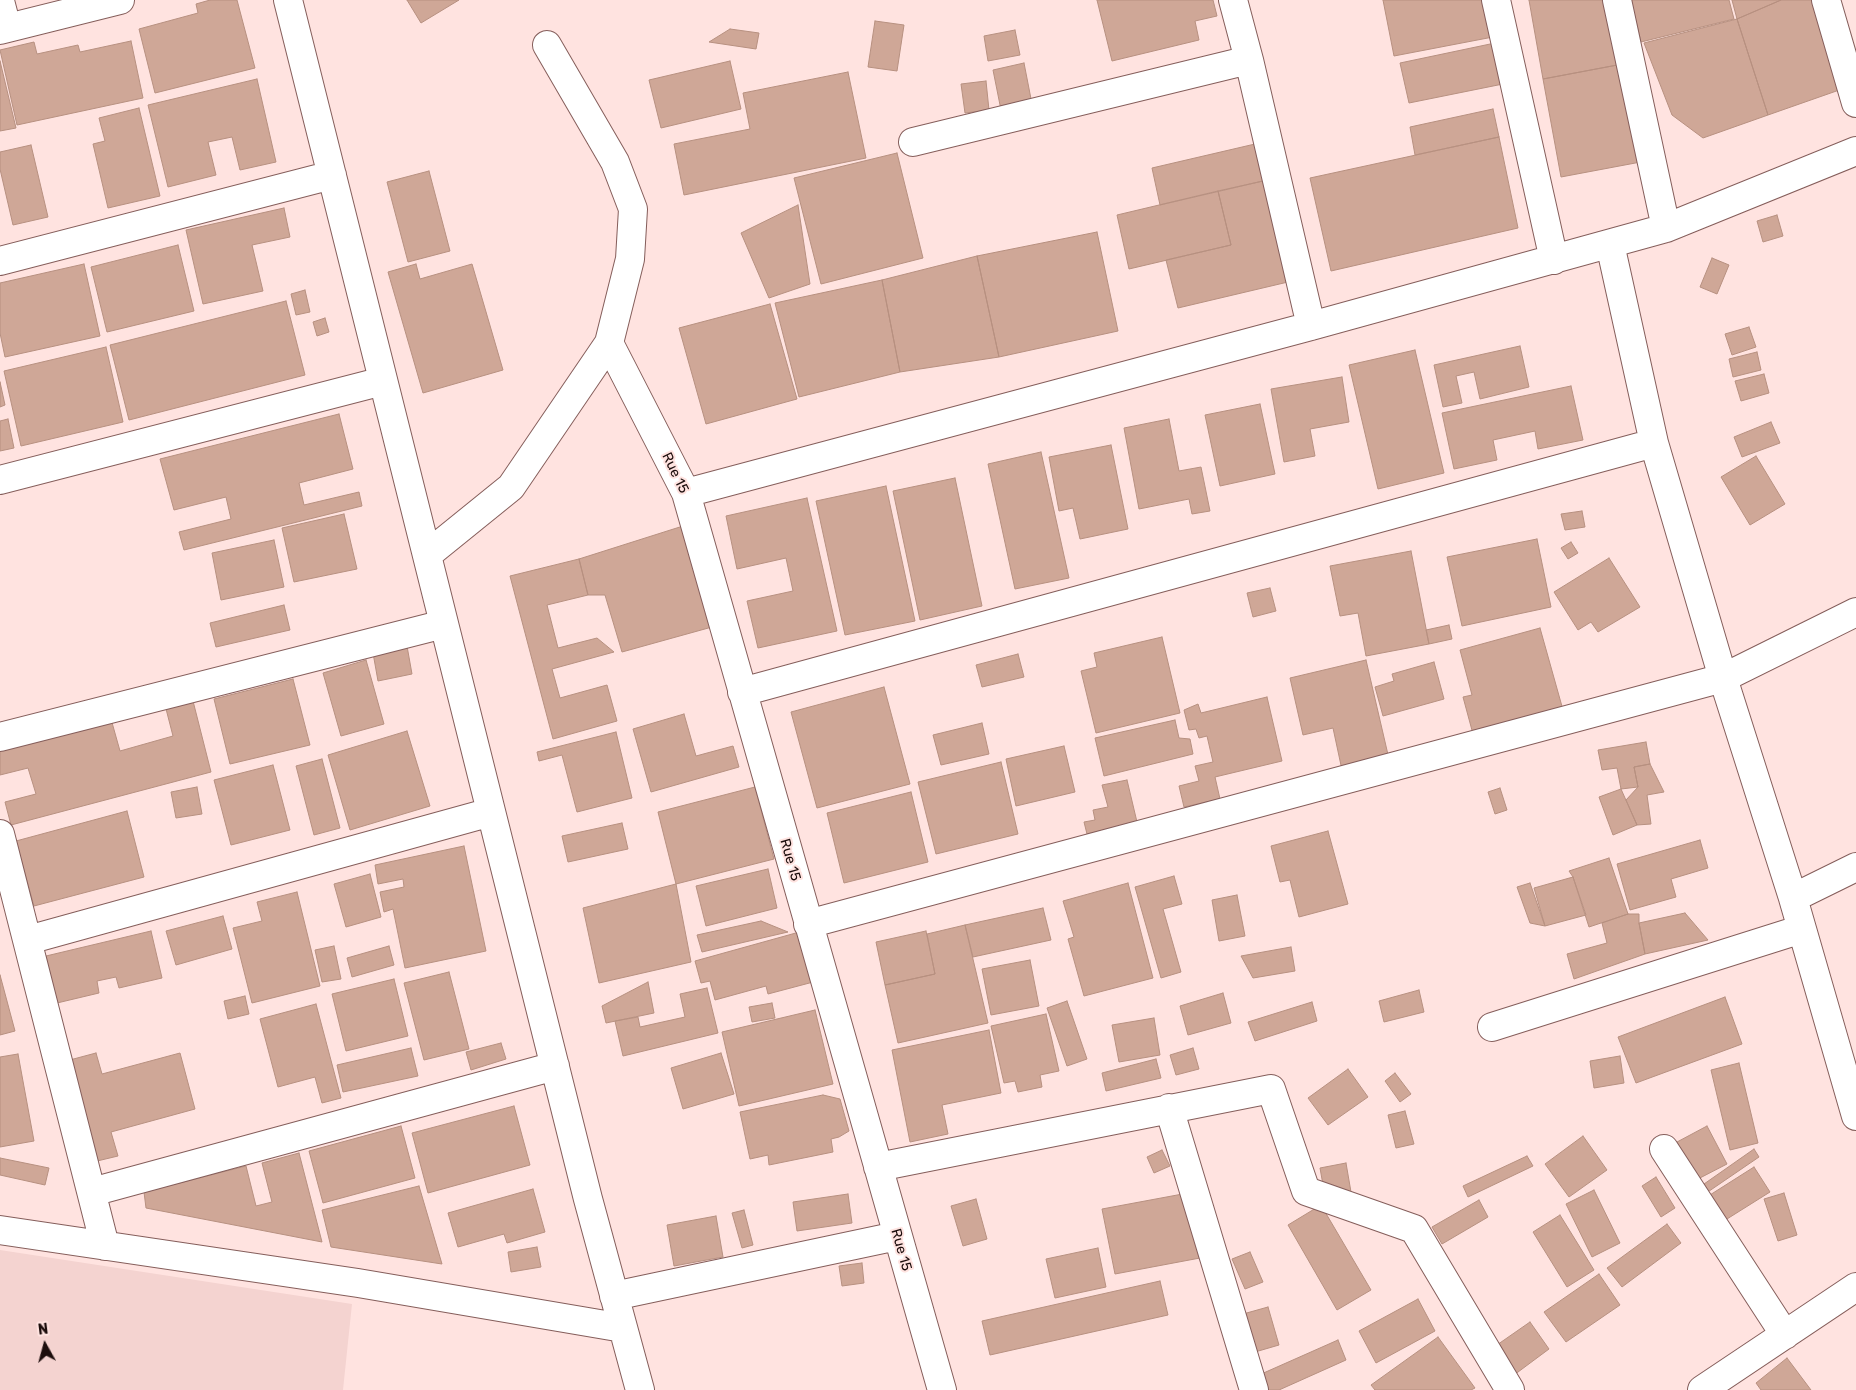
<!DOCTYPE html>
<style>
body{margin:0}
#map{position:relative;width:1856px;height:1390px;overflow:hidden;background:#ffe3e0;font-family:Rubik,sans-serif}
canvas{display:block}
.north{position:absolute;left:20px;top:1320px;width:50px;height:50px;-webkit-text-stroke:4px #ffe3e0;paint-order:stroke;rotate:353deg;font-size:14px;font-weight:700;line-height:20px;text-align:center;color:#1d0e0d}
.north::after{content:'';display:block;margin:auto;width:18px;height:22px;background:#1d0e0d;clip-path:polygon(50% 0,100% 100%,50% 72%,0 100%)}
</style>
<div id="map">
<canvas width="1856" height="1390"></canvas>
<div class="north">N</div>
</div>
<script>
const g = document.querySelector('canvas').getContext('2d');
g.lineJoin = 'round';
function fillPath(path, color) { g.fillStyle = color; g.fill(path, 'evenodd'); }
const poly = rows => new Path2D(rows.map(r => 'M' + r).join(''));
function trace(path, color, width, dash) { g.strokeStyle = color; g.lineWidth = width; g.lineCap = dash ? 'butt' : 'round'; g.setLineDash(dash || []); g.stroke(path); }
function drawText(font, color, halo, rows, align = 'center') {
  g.font = font + ' Rubik,sans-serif'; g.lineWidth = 4; g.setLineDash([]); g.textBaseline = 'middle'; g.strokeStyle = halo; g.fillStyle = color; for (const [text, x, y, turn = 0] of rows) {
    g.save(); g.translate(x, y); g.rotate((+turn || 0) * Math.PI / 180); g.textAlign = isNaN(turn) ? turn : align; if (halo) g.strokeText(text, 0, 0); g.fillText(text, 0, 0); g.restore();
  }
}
const built = poly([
 [0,1250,352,1304,343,1390,0,1390]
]);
const building = poly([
 [210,0,237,0,255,68,155,93,139,29,198,13,196,4,210,0],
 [407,0,459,0,421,23,407,0],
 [1097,0,1213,0,1217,16,1195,21,1199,40,1112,61,1097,0],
 [1383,0,1486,0,1493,37,1394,56,1383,0],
 [1529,0,1616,0,1628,63,1543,79,1529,0],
 [1631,0,1729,0,1734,19,1641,42,1631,0],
 [1732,0,1781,0,1737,19,1732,0],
 [1781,0,1818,0,1845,88,1768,115,1737,19,1781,0],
 [1737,19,1768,115,1703,138,1672,115,1644,43,1737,19],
 [875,21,904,25,897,71,868,67,875,21],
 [730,29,759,33,756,49,709,42,730,29],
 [1015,30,1020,55,988,61,984,36,1015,30],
 [131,41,143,98,17,125,0,50,34,42,37,54,78,45,80,52,131,41],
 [1495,43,1503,84,1409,103,1400,63,1495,43],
 [0,61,16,128,0,131,0,61],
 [730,61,741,109,661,128,649,80,730,61],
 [1024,63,1032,104,1001,110,993,70,1024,63],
 [1628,63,1646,161,1561,177,1543,79,1628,63],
 [848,72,866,158,684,195,674,144,750,129,743,93,848,72],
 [257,79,276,162,240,170,232,137,208,142,216,175,168,187,148,105,257,79],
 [986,81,989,110,965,113,961,84,986,81],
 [139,108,160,196,108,208,93,144,105,141,99,118,139,108],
 [1493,109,1499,137,1415,155,1410,127,1493,109],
 [1499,137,1518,228,1331,271,1310,178,1499,137],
 [1255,144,1263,181,1160,205,1152,168,1255,144],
 [31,145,48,217,13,225,0,169,0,152,31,145],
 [897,153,923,258,821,284,794,178,897,153],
 [429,171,450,251,408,262,387,182,429,171],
 [1263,181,1288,282,1178,308,1166,260,1231,245,1218,191,1263,181],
 [1218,191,1231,245,1129,269,1117,215,1218,191],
 [798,205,810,284,769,298,741,233,798,205],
 [284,208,290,237,252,245,263,291,203,304,186,230,284,208],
 [1777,215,1783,236,1763,242,1757,221,1777,215],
 [1097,232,1118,331,999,357,977,256,1097,232],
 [178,245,194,311,107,332,91,267,178,245],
 [977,256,999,357,900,372,882,280,977,256],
 [1712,258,1729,265,1717,294,1700,287,1712,258],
 [84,264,100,336,5,357,0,333,0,283,84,264],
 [416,264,420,279,472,264,503,370,423,393,388,272,416,264],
 [882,280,900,372,799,397,775,303,882,280],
 [305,290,310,312,296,315,291,294,305,290],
 [286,301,305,375,129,420,110,345,286,301],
 [770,304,797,399,706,424,679,328,770,304],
 [325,318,329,332,317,336,313,322,325,318],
 [1749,327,1756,347,1732,355,1725,334,1749,327],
 [1520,346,1529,387,1480,399,1474,372,1456,376,1462,403,1443,407,1434,365,1520,346],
 [106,347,123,422,21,446,4,371,106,347],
 [1415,350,1444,473,1378,489,1349,365,1415,350],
 [1757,352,1761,370,1733,377,1729,359,1757,352],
 [1764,374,1769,393,1741,401,1735,381,1764,374],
 [1342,377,1349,422,1310,429,1315,456,1284,462,1271,389,1342,377],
 [0,382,5,405,0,407,0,382],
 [1571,386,1583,440,1538,449,1535,431,1493,440,1497,460,1454,469,1442,413,1571,386],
 [1260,404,1275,474,1220,486,1205,415,1260,404],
 [339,414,353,469,299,483,304,505,359,492,362,506,184,550,179,532,231,519,226,497,174,510,160,459,339,414],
 [8,419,14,448,0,451,0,421,8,419],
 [1169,419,1179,471,1201,467,1210,511,1192,514,1189,499,1139,509,1124,428,1169,419],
 [1771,422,1780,443,1742,457,1734,437,1771,422],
 [1111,445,1128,529,1080,539,1073,508,1059,511,1049,457,1111,445],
 [1041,452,1069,578,1015,589,988,464,1041,452],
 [1756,456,1785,504,1750,525,1721,477,1756,456],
 [955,478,982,606,920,620,893,491,955,478],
 [886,486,915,621,845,635,816,501,886,486],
 [807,498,837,631,758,648,747,601,793,591,786,558,737,569,726,516,807,498],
 [1582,511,1585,527,1565,530,1561,514,1582,511],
 [344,514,357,569,294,582,282,528,344,514],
 [683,526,712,627,622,652,605,595,588,595,579,559,683,526],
 [1537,539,1551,607,1462,626,1447,557,1537,539],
 [274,540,284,587,221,600,212,553,274,540],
 [1571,542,1578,553,1568,559,1561,548,1571,542],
 [1411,551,1429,644,1366,656,1358,613,1340,616,1330,566,1411,551],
 [1609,558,1640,607,1598,632,1591,622,1578,630,1554,592,1609,558],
 [579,559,588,595,547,605,558,648,597,638,614,652,552,669,560,698,607,685,617,721,553,739,510,576,579,559],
 [1270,588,1276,611,1253,617,1247,593,1270,588],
 [284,605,290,630,216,647,210,623,284,605],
 [1449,625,1452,639,1429,644,1426,630,1449,625],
 [1540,628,1563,710,1473,734,1463,697,1472,695,1460,650,1540,628],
 [1162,637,1180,713,1096,733,1081,671,1097,667,1094,653,1162,637],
 [407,646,412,674,378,681,373,653,407,646],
 [1018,654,1024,677,982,687,976,665,1018,654],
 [366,660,384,724,341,736,323,673,366,660],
 [1366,660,1389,759,1342,770,1333,728,1303,735,1290,678,1366,660],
 [1434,662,1444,699,1383,716,1375,687,1394,681,1392,674,1434,662],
 [293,679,310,745,230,764,214,699,293,679],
 [884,687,910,784,817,808,791,712,884,687],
 [192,697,211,772,11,825,5,802,36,794,28,768,0,775,0,748,111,719,120,751,173,736,165,705,192,697],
 [1267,697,1282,761,1215,777,1220,799,1184,807,1179,786,1199,781,1195,766,1213,762,1207,736,1199,738,1196,729,1189,730,1184,710,1198,704,1201,713,1267,697],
 [684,714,696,756,733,746,739,767,651,792,633,729,684,714],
 [1175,720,1179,738,1190,739,1193,754,1104,776,1095,738,1175,720],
 [982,723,989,754,941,765,933,735,982,723],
 [407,731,430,806,350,830,328,755,407,731],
 [616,732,632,798,577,812,562,755,539,761,537,752,616,732],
 [1646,742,1650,764,1634,767,1638,787,1621,789,1617,768,1602,770,1598,750,1646,742],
 [1064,746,1075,792,1016,806,1006,759,1064,746],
 [322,759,340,828,314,835,296,766,322,759],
 [1001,762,1018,834,936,854,918,782,1001,762],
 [1650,764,1664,792,1647,795,1651,824,1637,825,1626,800,1638,787,1634,767,1650,764],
 [273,765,290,830,231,845,214,780,273,765],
 [1127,780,1137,822,1087,834,1084,822,1095,820,1093,810,1108,807,1102,785,1127,780],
 [197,787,202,814,176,818,171,792,197,787],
 [755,787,774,859,676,884,658,812,755,787],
 [1500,788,1507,810,1495,814,1488,792,1500,788],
 [1621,789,1637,825,1613,835,1599,797,1621,789],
 [911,792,928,862,844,883,827,813,911,792],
 [127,811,144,877,34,906,16,841,127,811],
 [622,823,628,849,568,862,562,836,622,823],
 [1328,831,1348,904,1299,917,1290,880,1280,882,1271,846,1328,831],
 [1700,840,1708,868,1671,879,1676,897,1630,910,1617,864,1700,840],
 [464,846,486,951,405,968,393,909,384,912,380,892,404,887,403,879,378,884,375,865,464,846],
 [1609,858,1628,914,1589,927,1573,877,1569,871,1609,858],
 [768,869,777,908,706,926,696,886,768,869],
 [370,874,381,917,346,927,334,884,370,874],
 [1174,876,1182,904,1163,909,1181,972,1161,978,1135,887,1174,876],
 [1573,877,1586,915,1545,926,1534,888,1573,877],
 [1128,883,1153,978,1084,996,1068,939,1074,937,1063,901,1128,883],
 [1530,883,1545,926,1530,923,1517,887,1530,883],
 [676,884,691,962,599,983,583,908,676,884],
 [297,892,320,986,252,1003,233,928,262,921,257,902,297,892],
 [1237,895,1245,936,1219,941,1212,900,1237,895],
 [1043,908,1051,940,973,957,965,925,1043,908],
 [1685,913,1708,940,1645,954,1639,923,1685,913],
 [1628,914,1639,914,1639,923,1645,954,1574,979,1567,954,1607,943,1602,923,1628,914],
 [223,916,232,949,176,965,166,931,223,916],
 [761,921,788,932,702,952,697,935,761,921],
 [965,925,988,1023,898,1043,885,985,935,974,927,934,965,925],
 [151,931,162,978,119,988,116,977,97,981,99,993,57,1003,46,956,151,931],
 [803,931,817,981,768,994,766,986,715,1000,710,981,701,983,695,961,803,931],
 [926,931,935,974,885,985,876,942,926,931],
 [334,946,341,979,322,982,315,950,334,946],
 [389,946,394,965,352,977,347,958,389,946],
 [1291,947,1295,971,1253,978,1241,956,1291,947],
 [1030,960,1039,1006,991,1015,982,969,1030,960],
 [449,972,469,1049,424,1060,404,983,449,972],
 [0,975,15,1031,0,1035,0,975],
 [394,979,408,1036,346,1051,332,994,394,979],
 [648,982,654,1013,606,1023,602,1006,648,982],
 [707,988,718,1033,623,1056,615,1021,638,1017,640,1027,685,1017,680,994,707,988],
 [1419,990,1424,1012,1384,1022,1379,1001,1419,990],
 [1223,993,1231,1023,1188,1035,1180,1006,1223,993],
 [245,996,249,1014,228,1019,224,1001,245,996],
 [1725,997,1742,1044,1636,1083,1618,1037,1725,997],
 [1067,1001,1087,1059,1067,1066,1047,1008,1067,1001],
 [1312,1002,1317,1021,1255,1041,1248,1022,1312,1002],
 [772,1003,775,1018,752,1022,749,1007,772,1003],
 [316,1004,341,1098,322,1103,315,1077,278,1087,260,1019,316,1004],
 [815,1010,833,1084,739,1106,722,1032,815,1010],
 [1046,1014,1059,1071,1040,1075,1042,1087,1018,1092,1015,1081,1004,1083,991,1026,1046,1014],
 [1154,1018,1160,1055,1119,1062,1112,1025,1154,1018],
 [989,1030,1001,1093,942,1105,948,1134,910,1142,892,1050,989,1030],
 [501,1043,506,1059,471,1070,466,1052,501,1043],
 [411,1048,418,1076,343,1092,337,1065,411,1048],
 [1193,1048,1199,1069,1176,1075,1170,1055,1193,1048],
 [96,1053,102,1074,180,1053,195,1109,111,1132,118,1156,93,1162,66,1061,96,1053],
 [721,1053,734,1094,683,1109,671,1068,721,1053],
 [18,1054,34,1141,0,1147,0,1057,18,1054],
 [1620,1056,1624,1083,1594,1088,1590,1061,1620,1056],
 [1156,1059,1161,1078,1106,1091,1102,1073,1156,1059],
 [1739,1063,1758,1143,1730,1150,1711,1070,1739,1063],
 [1348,1069,1368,1097,1328,1125,1308,1098,1348,1069],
 [1395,1073,1411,1094,1400,1102,1385,1081,1395,1073],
 [823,1095,840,1099,849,1131,839,1137,831,1139,833,1152,769,1165,768,1155,750,1159,740,1112,823,1095],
 [514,1106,530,1165,428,1193,412,1133,514,1106],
 [1405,1111,1414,1144,1396,1148,1388,1115,1405,1111],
 [401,1126,415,1178,323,1203,309,1151,401,1126],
 [1707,1126,1727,1164,1696,1180,1677,1142,1707,1126],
 [1583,1136,1607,1170,1569,1197,1545,1164,1583,1136],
 [1754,1149,1759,1157,1699,1198,1694,1191,1754,1149],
 [1162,1150,1170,1166,1154,1173,1147,1157,1162,1150],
 [299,1153,322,1242,146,1208,144,1192,246,1166,256,1206,272,1202,262,1163,299,1153],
 [1527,1156,1533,1166,1468,1197,1463,1186,1527,1156],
 [0,1158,49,1168,45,1185,0,1175,0,1158],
 [1346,1163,1351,1192,1325,1196,1320,1168,1346,1163],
 [1754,1167,1770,1192,1719,1224,1702,1200,1754,1167],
 [1656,1177,1675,1208,1661,1217,1642,1186,1656,1177],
 [419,1186,442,1264,331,1247,322,1210,419,1186],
 [533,1189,545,1232,507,1243,504,1234,458,1247,448,1213,533,1189],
 [1594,1190,1620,1243,1592,1257,1566,1204,1594,1190],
 [1188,1193,1200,1258,1115,1274,1102,1209,1188,1193],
 [1784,1193,1797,1235,1778,1241,1764,1199,1784,1193],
 [848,1194,852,1223,797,1231,793,1202,848,1194],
 [976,1199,987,1239,963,1246,951,1206,976,1199],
 [1479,1200,1488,1217,1442,1244,1432,1227,1479,1200],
 [1321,1205,1371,1290,1337,1310,1288,1225,1321,1205],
 [744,1210,753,1245,742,1248,732,1213,744,1210],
 [1560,1215,1594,1270,1567,1287,1533,1232,1560,1215],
 [716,1216,723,1257,674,1266,667,1225,716,1216],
 [1667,1224,1681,1243,1622,1287,1607,1268,1667,1224],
 [537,1247,541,1267,511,1272,508,1252,537,1247],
 [1098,1248,1106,1287,1055,1298,1046,1259,1098,1248],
 [1250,1252,1263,1282,1245,1289,1232,1259,1250,1252],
 [862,1263,864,1283,842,1286,839,1266,862,1263],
 [1599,1274,1620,1305,1566,1342,1544,1312,1599,1274],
 [1160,1281,1168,1315,990,1355,982,1321,1160,1281],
 [1418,1299,1435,1331,1376,1363,1359,1331,1418,1299],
 [1268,1307,1279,1345,1255,1352,1243,1314,1268,1307],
 [1530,1322,1549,1349,1514,1375,1494,1347,1530,1322],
 [1438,1337,1475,1388,1471,1390,1375,1390,1371,1385,1438,1337],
 [1338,1340,1346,1360,1279,1390,1266,1390,1259,1375,1338,1340],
 [1787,1358,1811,1390,1761,1390,1756,1383,1787,1358]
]);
const minor = poly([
 [288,0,588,1199,640,1390],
 [1233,0,1249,60,1311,326],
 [1496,0,1554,260],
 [1617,0,1666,228],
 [1826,0,1856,103],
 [0,1,7,28],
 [0,30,120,0],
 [913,142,1249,60],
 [1610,244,1654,443,1723,678,1793,898,1856,1116],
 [0,261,332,175],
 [609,343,686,493,942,1390],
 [0,480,383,381],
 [686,493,1311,326,1666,228,1856,151],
 [427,555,511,487,609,343,630,259,633,209,615,162,547,45],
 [742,692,1654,443],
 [0,737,444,624],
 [0,834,105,1246],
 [1793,898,1856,867],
 [808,924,1723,678,1856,612],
 [28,940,491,812],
 [1492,1027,1802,929],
 [1169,1108,1254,1390],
 [1664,1149,1785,1335],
 [878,1167,1271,1089,1306,1191,1414,1229,1510,1390],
 [92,1192,555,1066],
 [0,1230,358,1283,623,1328],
 [614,1296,897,1236],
 [1702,1390,1856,1287]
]);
const streetNames = [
 ["Rue 15",675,473,64],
 ["Rue 15",790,860,74],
 ["Rue 15",901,1250,74]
];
fillPath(built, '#f4d3d0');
fillPath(building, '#cfa797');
trace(building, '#b79080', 1);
trace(minor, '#855e5b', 30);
trace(minor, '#fff', 28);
drawText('14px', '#1d0e0d', '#ffe3e0', streetNames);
</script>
